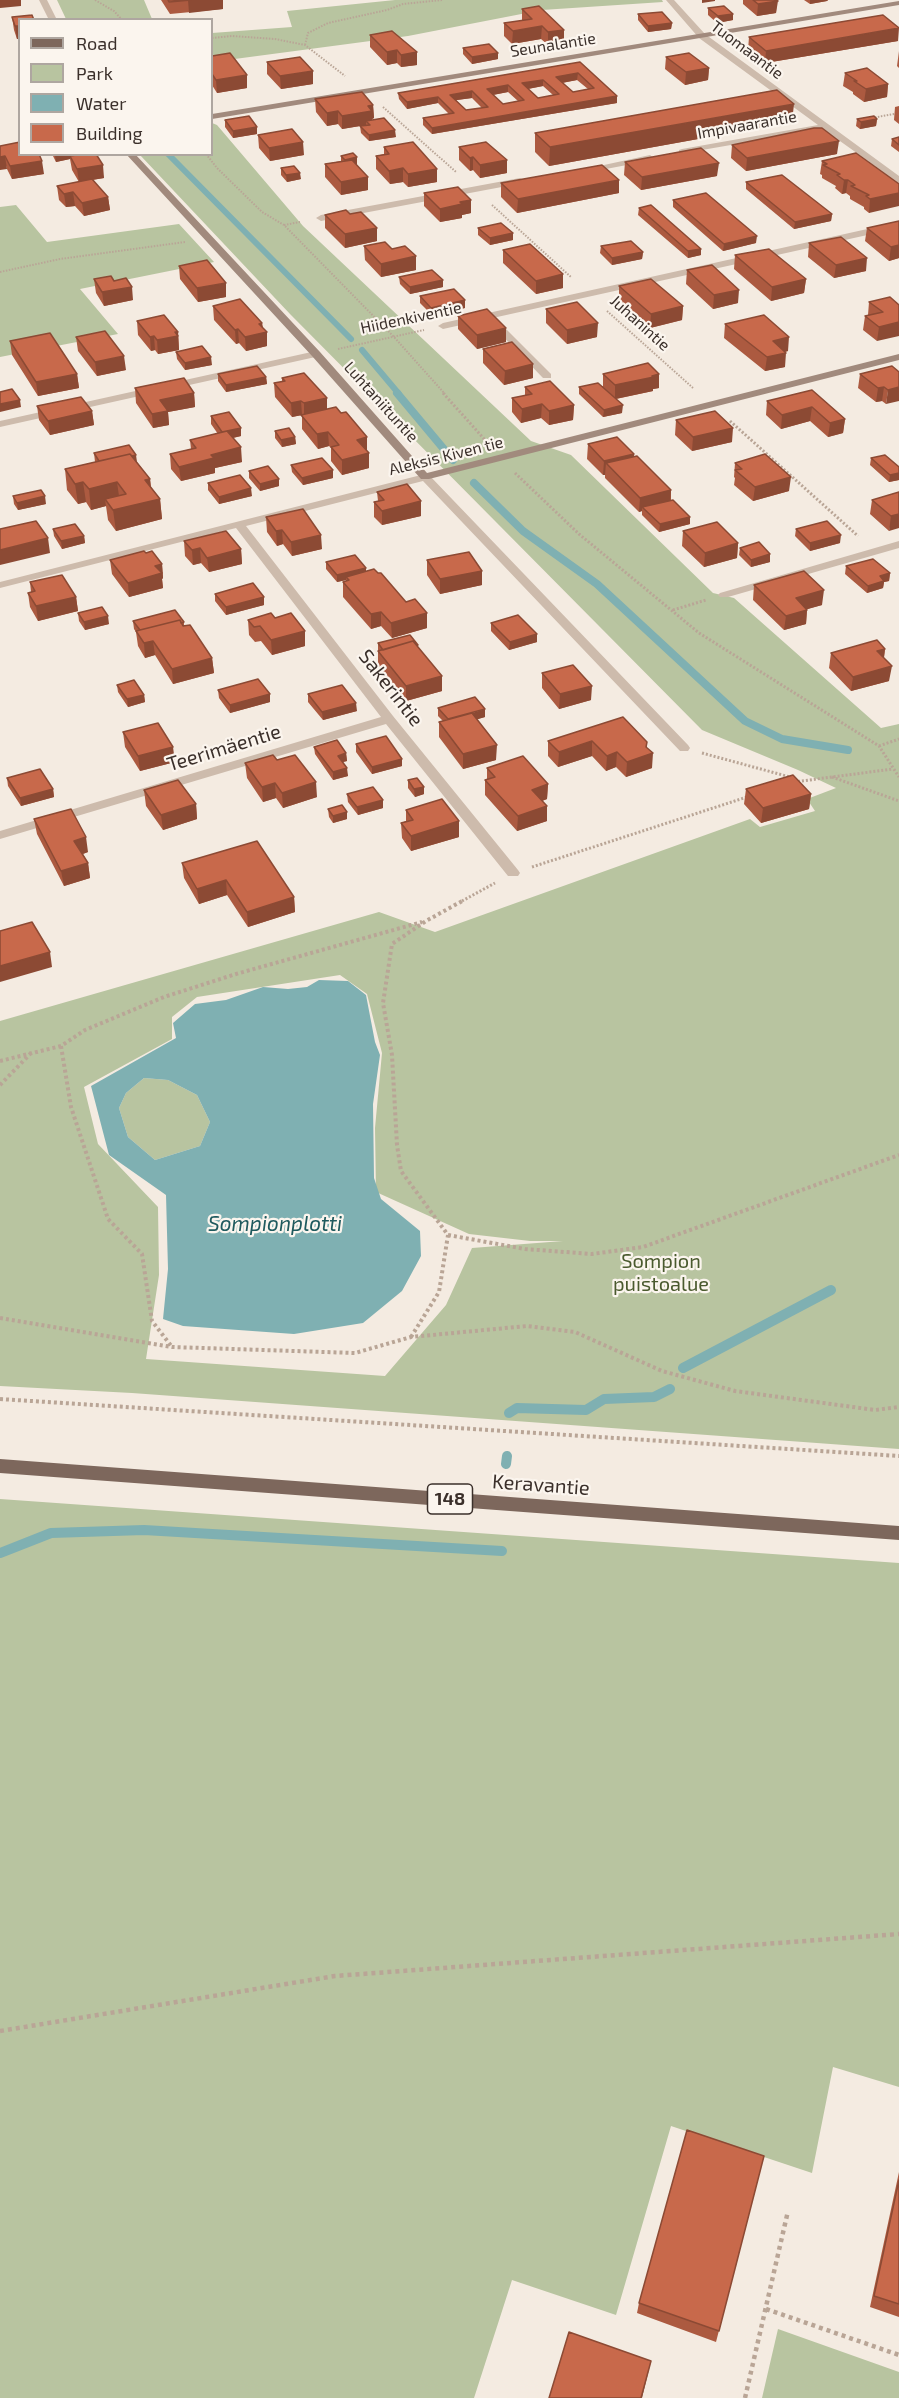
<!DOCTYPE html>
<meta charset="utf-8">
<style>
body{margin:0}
#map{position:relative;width:899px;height:2398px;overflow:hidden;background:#f4ebe1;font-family:"Exo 2",sans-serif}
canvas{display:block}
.legend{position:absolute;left:18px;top:18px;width:195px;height:138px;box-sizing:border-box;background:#fbf5ee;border:2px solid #aea6a0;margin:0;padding:8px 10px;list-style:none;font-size:18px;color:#3b302b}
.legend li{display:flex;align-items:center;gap:12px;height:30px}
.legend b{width:30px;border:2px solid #aea6a0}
</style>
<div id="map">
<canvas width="899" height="2398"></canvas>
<ul class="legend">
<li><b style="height:8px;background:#7d675c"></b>Road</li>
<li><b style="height:16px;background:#b8c4a0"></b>Park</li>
<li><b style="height:16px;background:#7fb0b2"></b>Water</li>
<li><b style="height:16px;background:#c8694b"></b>Building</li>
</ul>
</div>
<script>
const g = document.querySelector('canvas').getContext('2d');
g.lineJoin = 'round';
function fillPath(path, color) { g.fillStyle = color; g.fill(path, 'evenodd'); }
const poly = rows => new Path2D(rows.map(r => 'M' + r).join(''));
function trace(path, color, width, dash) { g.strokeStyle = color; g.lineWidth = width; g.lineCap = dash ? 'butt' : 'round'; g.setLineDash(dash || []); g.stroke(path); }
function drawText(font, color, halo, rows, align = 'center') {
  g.font = font + ' "Exo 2",sans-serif'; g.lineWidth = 4.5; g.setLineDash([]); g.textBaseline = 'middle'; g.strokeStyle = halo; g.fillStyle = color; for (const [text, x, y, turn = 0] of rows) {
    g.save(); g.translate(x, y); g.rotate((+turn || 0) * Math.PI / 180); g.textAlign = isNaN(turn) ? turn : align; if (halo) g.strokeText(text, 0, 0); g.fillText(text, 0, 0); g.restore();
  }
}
const green = poly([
 [57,0,144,0,152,19,66,19],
 [395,0,662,0,663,2,542,10,408,36,212,62,212,33,292,27,287,11],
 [212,123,217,125,303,226,531,441,571,455,713,593,734,598,881,728,899,724,899,1449,132,1393,0,1386,0,1021,379,912,435,932,750,819,760,827,815,811,807,799,836,788,798,770,702,730,290,314,140,155,212,154],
 [340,975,367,994,382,1053,375,1128,376,1192,469,1234,530,1241,563,1241,472,1248,446,1305,385,1376,146,1359,159,1275,158,1207,98,1144,84,1087,172,1039,172,1017,197,997],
 [16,205,47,242,179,224,214,262,80,289,118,334,0,357,0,207],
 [144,1078,168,1080,197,1095,210,1122,200,1146,155,1160,128,1137,119,1108,126,1093],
 [0,1499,899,1563,899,2087,833,2067,812,2173,671,2126,616,2315,512,2280,474,2398,0,2398],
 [778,2329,899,2372,899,2398,762,2398]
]);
const water = poly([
 [319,980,348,981,366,995,375,1042,380,1055,373,1104,374,1178,381,1199,420,1231,421,1256,402,1291,363,1323,294,1334,183,1326,163,1319,168,1269,166,1195,109,1155,91,1086,176,1038,173,1023,195,1004,226,1000,263,987,288,989,307,987],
 [144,1078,168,1080,197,1095,210,1122,200,1146,155,1160,128,1137,119,1108,126,1093]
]);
const streamFar2 = poly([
 [168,154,351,339],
 [362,350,399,394]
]);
const streamFar1 = poly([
 [397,393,453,460],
 [474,483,523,531,597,584,745,721,782,739,848,750]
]);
const stream = poly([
 [683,1368,831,1290],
 [509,1413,517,1408,586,1410,604,1399,654,1397,670,1389],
 [506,1464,507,1456],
 [0,1553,51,1533,144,1530,502,1551]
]);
const pathFar3 = poly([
 [95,0,114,11,122,20],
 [212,38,232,36,275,39,305,45,345,76],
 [305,45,308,33,328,23,387,10,403,4,442,0],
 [383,107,456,172],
 [872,118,899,113],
 [206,154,217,168,262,212,284,225,394,337,445,394],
 [492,205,571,277],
 [284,225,300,222],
 [0,272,60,259,185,242],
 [607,311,693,388],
 [338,349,424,330]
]);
const pathFar2 = poly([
 [443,393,486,441],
 [730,421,858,536],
 [515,473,579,534,699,633,879,746,899,777],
 [673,610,706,600],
 [879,746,899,739],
 [702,753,790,777],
 [832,777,899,801],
 [794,782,893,769],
 [532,867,747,797],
 [462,901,495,883]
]);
const pathFar1 = poly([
 [61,1046,71,1107,108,1219,142,1254,152,1321,172,1347],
 [0,1061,61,1046,85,1030,164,997,236,974,422,922],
 [0,1085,33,1051],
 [448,1235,525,1249,592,1254,643,1247,899,1155],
 [0,1318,172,1347,355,1353,411,1337,527,1326,575,1332,662,1371,735,1391,875,1410,899,1407],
 [411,1337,439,1292,448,1235,401,1171,397,1145,392,1055,383,1003,392,944,426,921,464,900],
 [0,1399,899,1456]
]);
const path = poly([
 [0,2031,335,1976,899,1934],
 [766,2309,899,2355],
 [745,2398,788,2211]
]);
const lane = poly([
 [490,319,496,319,551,374,551,378,543,378,490,323,490,319]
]);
const street = poly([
 [39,0,47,0,57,20,49,20,39,0],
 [666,0,674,0,705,34,899,176,899,183,823,129,679,154,679,150,682,149,818,125,699,38,666,0],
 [650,155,654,158,653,160,585,173,581,170,650,155],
 [520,178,525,181,523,183,321,221,316,218,321,215,520,178],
 [899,222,899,228,443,329,438,326,443,323,899,222],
 [316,351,321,354,320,356,0,427,0,421,316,351],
 [425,474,429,475,688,745,690,748,688,751,680,751,423,481,246,526,393,716,518,870,520,873,518,876,508,876,386,724,0,839,0,831,381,717,236,528,0,588,0,582,425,474],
 [899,541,899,548,728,597,720,597,718,595,720,593,899,541]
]);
const secondary = poly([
 [899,1,899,5,212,119,212,114,899,1],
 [126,154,135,154,320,352,427,473,899,354,899,360,429,479,421,479,312,356,126,154]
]);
const primary = poly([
 [0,1459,899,1526,899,1540,0,1473,0,1459]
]);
const wall = poly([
 [161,0,223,0,223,9,170,14],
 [743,0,777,0,776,13,757,16,743,4],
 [804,0,828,0,827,1,810,4],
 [708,8,733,14,733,20,717,23,708,15],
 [522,9,564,30,564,42,548,45,541,39,512,44,504,36,504,23,522,21],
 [638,14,672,23,671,29,648,32,638,20],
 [12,17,20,20,20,39,17,39,14,30],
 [392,31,417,65,401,67,397,63,387,65,370,47,370,35],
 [749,37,898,41,765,63,748,50],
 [463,48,498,53,498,59,472,64,463,54],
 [899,51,899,68,897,66],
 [212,56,247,88,217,93,212,85],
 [666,57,709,68,708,80,685,85,665,69],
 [267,62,313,84,281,89,267,74],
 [580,62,617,96,617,103,432,134,423,125,423,118,449,114,438,103,407,109,399,99,398,93],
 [577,80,588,89,573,92,562,83],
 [543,86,553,95,538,98,528,89],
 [508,92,518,101,503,104,493,95],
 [472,98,482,108,466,110,456,100],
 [845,73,888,84,887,97,864,102,853,94,853,92,843,86],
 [315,99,373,105,374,118,372,119,372,120,396,137,369,141,361,133,360,126,342,129,338,124,327,126,316,112],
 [899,106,899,124,894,120,895,107],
 [857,119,877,119,876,126,860,129,856,126],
 [225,120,257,134,233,138,225,127],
 [792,122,549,166,535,152,535,133],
 [258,135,304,155,270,161,259,148],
 [899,137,899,152,891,146,892,139],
 [732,145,837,154,746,171,731,158],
 [0,146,44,174,12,179,7,169],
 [384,147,437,182,408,187,403,182,390,184,376,169,376,156,384,154],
 [459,147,507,160,507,173,480,178,473,170,470,171,459,160],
 [52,154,96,154,104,178,92,180,108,197,110,210,84,216,75,206,66,207,59,200,57,186,79,182,72,170,70,159,56,162],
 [341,156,357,157,357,164,356,164,368,190,341,195,325,177,325,164,341,161],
 [822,161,899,184,869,213,864,209,864,207,850,199,850,196,846,193,842,194,835,188,836,186,822,178,822,175,820,174],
 [625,162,717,176,641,190,624,175],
 [281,168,301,179,287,182,281,175],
 [746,182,832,214,831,221,794,229,746,189],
 [501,183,619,193,517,213,501,197],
 [424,193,471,200,471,213,462,215,462,218,440,222,424,206],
 [673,200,756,243,723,251,673,207],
 [639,208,701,249,701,255,688,258,638,215],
 [350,214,377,241,345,248,325,228,325,215],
 [899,221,899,258,889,261,865,241,867,228],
 [478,228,513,233,513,240,490,245,478,235],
 [809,243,866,271,834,278,808,257],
 [364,246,392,249,416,270,381,277,365,260],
 [601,246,643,252,642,259,612,265,600,253],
 [503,250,563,274,563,288,536,294,503,263],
 [735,255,806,279,804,293,771,301,734,269],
 [179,266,226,297,198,302,180,279],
 [687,270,738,303,713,309,686,284],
 [399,277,443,287,410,294,400,284],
 [94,279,114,281,133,300,104,306,96,293],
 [619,286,683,306,682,320,650,328,619,300],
 [420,296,465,308,432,315,420,303],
 [869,302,899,305,877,341,863,330,865,316,868,315],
 [213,306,262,323,267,346,246,351,239,343,236,344,214,320],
 [546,309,597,337,567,344,546,323],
 [458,316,506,342,477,349,458,329],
 [137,321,178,332,179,350,158,354,155,350,151,351,138,335],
 [725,324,788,351,785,352,785,367,765,371,724,338],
 [76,337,126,370,97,376,78,351],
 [10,341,77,374,79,388,38,396,12,355],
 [483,349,533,364,533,378,504,385,483,363],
 [176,352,212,365,185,370,177,359],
 [892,366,886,404,882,401,876,402,858,388,860,374],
 [218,374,266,377,267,384,226,392,218,381],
 [603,374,659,388,653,389,653,391,616,399,622,413,603,417,579,394,579,387,603,386],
 [282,378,327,409,369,453,369,468,342,475,331,461,331,448,329,446,318,449,302,429,302,415,292,417,275,397,274,383,282,382],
 [525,387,574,405,573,420,549,425,541,418,521,423,512,412,512,398,525,396],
 [135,388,194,393,195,407,168,412,169,425,153,428,136,403],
 [812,390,845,419,843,433,828,437,810,421,781,429,766,415,767,401],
 [37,406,92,411,94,425,50,435,39,420],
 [211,416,241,436,233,438,242,462,215,468,215,473,181,481,171,469,170,454,191,449,190,440,218,434,211,424],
 [676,420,732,442,692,451,675,435],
 [275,431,295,437,296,444,282,447,275,438],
 [588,444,634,454,634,456,671,490,671,501,690,517,690,524,659,532,642,515,642,511,639,512,605,478,605,475,603,475,587,459],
 [94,453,137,462,150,479,151,487,160,499,162,519,116,531,108,520,106,506,91,510,86,502,78,504,67,490,65,469,95,462],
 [871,458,899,467,899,480,889,482,870,465],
 [735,463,789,491,753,501,734,485,735,478,734,477],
 [291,465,333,478,303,485,292,472],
 [249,471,279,479,279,486,260,491,249,478],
 [208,483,252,496,219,504,208,490],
 [377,492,421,516,382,525,374,517,374,502,378,501],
 [899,492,889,531,870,514,872,500],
 [13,496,46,504,18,510,14,504],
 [266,517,322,549,292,556,283,544,277,546,267,532],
 [53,529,84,536,85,543,62,549,54,536],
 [796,529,840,543,810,551,795,536],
 [683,531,738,543,737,558,704,567,682,546],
 [184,541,241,549,242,564,209,572,201,563,193,565,185,556],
 [740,548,770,554,770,562,751,567,739,555],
 [146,553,162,564,163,578,162,579,163,588,129,597,112,574,110,560],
 [427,560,482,571,482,585,440,594,427,575],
 [326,562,366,568,366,571,427,628,392,638,381,626,371,629,343,597,343,582,346,581,346,580,337,582,326,569],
 [846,566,890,573,889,581,884,582,883,588,867,593,845,574],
 [30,582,76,597,78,611,38,621,30,607,28,593,31,592],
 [754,585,822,605,807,609,806,624,784,630,753,600],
 [215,594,264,597,264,605,226,615,215,601],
 [78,613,109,624,85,630,79,621],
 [275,618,305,646,272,655,261,641,255,642,249,635,248,620],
 [133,621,184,622,184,626,212,658,214,673,173,684,155,655,145,658,138,646,136,632,134,629],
 [491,623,537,642,509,650,491,631],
 [378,643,418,645,418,647,442,691,406,701,378,666],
 [885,649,884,658,889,681,851,691,829,668,831,653],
 [542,673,591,700,559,709,542,688],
 [117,685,144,695,145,702,128,707,118,692],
 [218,690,270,694,270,702,230,713,219,698],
 [308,694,357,711,323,720,308,702],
 [438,708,485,717,477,719,496,760,463,769,439,737,439,722,443,721,438,716],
 [123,732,175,762,140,771,125,747],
 [548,741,647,742,647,748,652,768,626,777,616,767,606,771,592,756,558,767,548,756],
 [356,744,402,759,402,766,372,774,356,752],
 [314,747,346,753,347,761,343,762,348,776,333,780,315,754],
 [277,760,317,797,283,808,276,798,263,802,247,778,245,763],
 [487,768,548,784,547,799,542,801,547,821,517,831,485,795,485,780,487,780],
 [7,778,53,789,54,797,21,806,8,786],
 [408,780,424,787,424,794,415,797,408,788],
 [746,789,811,794,809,809,761,823,744,804],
 [144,790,196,804,197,819,163,830,146,806],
 [347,794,383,800,383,808,358,815,348,802],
 [328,809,347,812,347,819,333,823,329,817],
 [406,810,459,837,411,851,402,838,401,823,406,821],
 [34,819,88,852,83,854,88,863,90,878,64,886,37,834],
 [182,863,294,897,295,912,248,927,227,895,199,904,184,878],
 [764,2156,716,2342,637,2313,639,2303],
 [899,2172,899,2317,870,2307]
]);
const shadedWall = poly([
 [0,0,21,0,21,6,0,8],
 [188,0,223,0,223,9,189,13],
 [702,0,715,0,715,1,702,3],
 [810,0,828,0,827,1,810,4],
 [778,1,776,13,757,16,758,4],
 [733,14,733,20,717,23,718,16],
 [672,23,671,29,648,32,648,26],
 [15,26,20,26,20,39,17,39],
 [542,26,541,39,512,44,513,31],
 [899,28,898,41,765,63,766,51],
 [564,30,564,42,548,45,548,32],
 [397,50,397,63,387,65,387,52],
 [417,52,417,65,401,67,401,55],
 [498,53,498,59,472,64,472,57],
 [709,68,708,80,685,85,686,72],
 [313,71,313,84,281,89,280,76],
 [578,73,577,80,556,84,556,77],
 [247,75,247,88,217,93,216,80],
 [543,80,543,86,522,90,522,83],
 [888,84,887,97,864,102,866,89],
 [508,85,508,92,487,96,487,89],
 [472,91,472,98,450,101,450,95],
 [617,96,617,103,432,134,432,128],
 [438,97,438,103,407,109,407,102],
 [794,104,792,122,549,166,550,147],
 [373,105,374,118,372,119,372,124,366,121,366,125,342,129,342,116,368,106],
 [338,111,338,124,327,126,327,113],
 [877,119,876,126,860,129,861,122],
 [257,127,257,134,233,138,233,131],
 [395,130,396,137,369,141,369,135],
 [839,141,837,154,746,171,747,158],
 [303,142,304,155,270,161,269,148],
 [82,154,70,156,70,159,56,162,55,155],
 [5,156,7,169,0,170,0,157],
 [357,157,357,164,346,166,345,160],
 [473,157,473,170,470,171,470,158],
 [507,160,507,173,480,178,480,165],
 [42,161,44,174,12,179,10,166],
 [719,163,717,176,641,190,642,177],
 [103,165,104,178,79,182,77,169],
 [403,168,403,182,390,184,389,171],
 [437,169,437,182,408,187,408,174],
 [300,173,301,179,287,182,286,175],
 [368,177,368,190,341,195,341,182],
 [619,180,619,193,517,213,518,199],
 [844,180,848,180,846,193,842,194],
 [73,192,75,206,66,207,64,194],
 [899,193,899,206,869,213,870,199],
 [108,197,110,210,84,216,82,203],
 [471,200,471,213,462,215,462,218,440,222,440,209,460,202],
 [832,214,831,221,794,229,795,222],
 [377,228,377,241,345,248,345,234],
 [513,233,513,240,490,245,490,238],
 [757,236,756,243,723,251,724,244],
 [899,245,899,258,889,261,891,247],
 [701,249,701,255,688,258,688,251],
 [643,252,642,259,612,265,612,258],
 [416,256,416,270,381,277,381,264],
 [867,258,866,271,834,278,836,265],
 [563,274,563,288,536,294,536,281],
 [806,279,804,293,771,301,772,287],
 [443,280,443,287,410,294,410,287],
 [226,283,226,297,198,302,197,288],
 [132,287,133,300,104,306,102,292],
 [739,290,738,303,713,309,714,295],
 [465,300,465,308,432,315,431,308],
 [683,306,682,320,650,328,651,314],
 [899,322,899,336,877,341,879,327],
 [262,323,263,333,267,332,267,346,246,351,245,337,259,324],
 [598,323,597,337,567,344,567,330],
 [506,328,506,342,477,349,477,335],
 [238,329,239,343,236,344,235,330],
 [175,332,178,332,179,350,158,354,157,340],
 [154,336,155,350,151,351,150,337],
 [789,337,788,351,771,355,773,341],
 [786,353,785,367,765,371,767,357],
 [124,356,126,370,97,376,95,362],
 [211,357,212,365,185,370,185,363],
 [533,364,533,378,504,385,505,371],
 [77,374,79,388,38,396,36,382],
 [659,374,659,388,653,389,653,391,615,399,615,385],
 [266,377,267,384,226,392,226,385],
 [884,387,882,401,876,402,878,388],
 [899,387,899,401,886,404,888,390],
 [194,393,195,407,168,412,169,425,153,428,152,414,160,400],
 [327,398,327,412,304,418,304,403],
 [20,400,21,407,0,412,0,404],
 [301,401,302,415,292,417,291,403],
 [542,404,541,418,521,423,522,409],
 [574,405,573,420,549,425,549,411],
 [623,405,622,413,603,417,604,410],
 [812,407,810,421,781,429,782,415],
 [92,411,94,425,50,435,48,421],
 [845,419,843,433,828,437,830,423],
 [241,428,241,436,223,440,222,432],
 [733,428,732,442,692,451,693,437],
 [328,432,329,446,318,449,317,434],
 [295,437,296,444,282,447,281,440],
 [367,437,367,451,357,440],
 [241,447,242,462,215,468,215,473,181,481,179,467,211,455],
 [369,453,369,468,342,475,342,460],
 [634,454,633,468,606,463,605,475,603,475,604,461],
 [136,455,137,462,101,463],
 [333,470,333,478,303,485,302,478],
 [899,473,899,480,889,482,890,475],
 [791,477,789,491,753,501,755,487],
 [150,479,152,499,145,480],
 [279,479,279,486,260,491,260,484],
 [83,482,86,502,78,504,75,484],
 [117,482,120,503,105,499,106,506,91,510,89,489],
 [251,488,252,496,219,504,219,497],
 [671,490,670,504,642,507,642,511,639,512,640,498],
 [45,496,46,504,18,510,17,503],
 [160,499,162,519,116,531,113,510],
 [421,501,421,516,382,525,382,511],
 [899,514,899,528,889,531,891,516],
 [690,517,690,524,659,532,660,524],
 [282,530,283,544,277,546,276,531],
 [321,535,322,549,292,556,291,542],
 [841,535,840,543,810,551,810,543],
 [84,536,85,543,62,549,61,541],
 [48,538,50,553,0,565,0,550],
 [738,543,737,558,704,567,705,553],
 [200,548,201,563,193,565,192,550],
 [241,549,242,564,209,572,207,558],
 [770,554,770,562,751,567,751,560],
 [162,564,163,578,162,579,163,588,129,597,128,583,155,566],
 [366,568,366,575,346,577,346,580,337,582,337,575],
 [482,571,482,585,440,594,440,579],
 [890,573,889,581,884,582,883,588,867,593,868,586,880,576],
 [824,590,822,605,794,613,796,598],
 [76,597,78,611,38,621,36,606],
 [264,597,264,605,226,615,226,607],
 [807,610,806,624,784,630,786,616],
 [381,612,381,626,371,629,371,614],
 [427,613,427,628,392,638,391,623],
 [108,616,109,624,85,630,84,622],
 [305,631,305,646,272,655,271,640],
 [537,634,537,642,509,650,510,642],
 [153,641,155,655,145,658,144,643],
 [885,649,883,664,877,651],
 [212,658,214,673,173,684,172,669],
 [892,666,889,681,851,691,853,677],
 [442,676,442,691,406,701,406,686],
 [592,686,591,700,559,709,560,694],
 [270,694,270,702,230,713,230,705],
 [144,695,145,702,128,707,127,699],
 [356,703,357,711,323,720,322,712],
 [485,709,485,717,449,728,449,720],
 [592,741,592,756,558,767,559,752],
 [647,742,646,755,653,753,652,768,626,777,627,762,646,747],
 [497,745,496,760,463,769,463,754],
 [173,747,175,762,140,771,138,756],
 [617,752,616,767,606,771,607,756],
 [346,753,347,761,338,763,338,756],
 [402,759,402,766,372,774,372,767],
 [347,768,348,776,333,780,333,772],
 [316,782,317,797,283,808,282,793],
 [275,783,276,798,263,802,262,787],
 [548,784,547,799,531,805,532,790],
 [424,787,424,794,415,797,414,789],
 [53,789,54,797,21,806,20,798],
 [811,794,809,809,761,823,763,808],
 [383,800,383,808,358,815,357,807],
 [196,804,197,819,163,830,161,815],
 [547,806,547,821,517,831,518,816],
 [347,812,347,819,333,823,333,816],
 [459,821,459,837,411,851,411,836],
 [86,837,88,852,77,856,74,841],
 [88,863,90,878,64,886,61,871],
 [226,880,227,895,199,904,197,889],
 [294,897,295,912,248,927,247,912],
 [50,952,52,967,0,982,0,966],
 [651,2361,642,2398,641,2398]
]);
const building = poly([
 [168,0,191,0,169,2,168,0],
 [753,0,777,0,778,1,758,4,753,0],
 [539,6,564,30,548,32,542,26,513,31,504,23,532,19,522,9,539,6],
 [724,6,733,14,718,16,708,8,724,6],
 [662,12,672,23,648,26,638,14,662,12],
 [32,15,34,20,20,20,20,26,15,26,12,17,32,15],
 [883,15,899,28,766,51,749,37,883,15],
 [392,31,417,52,401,55,397,50,387,52,370,35,392,31],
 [489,44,498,53,472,57,463,48,489,44],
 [230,53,247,75,216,80,212,74,212,56,230,53],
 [689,53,709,68,686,72,666,57,689,53],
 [300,57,313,71,280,76,267,62,300,57],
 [580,62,617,96,432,128,423,118,454,113,438,97,407,102,398,93,580,62],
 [578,73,594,88,573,92,556,77,578,73],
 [543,80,559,94,538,98,522,83,543,80],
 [508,85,524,100,503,104,487,89,508,85],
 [472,91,488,107,466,110,450,95,472,91],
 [867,68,888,84,866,89,854,81,857,81,845,73,867,68],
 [777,90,794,104,550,147,535,133,777,90],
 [362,92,373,105,368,106,372,111,342,116,338,111,327,113,315,99,362,92],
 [249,116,257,127,233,131,225,120,249,116],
 [874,116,877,119,861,122,857,119,874,116],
 [384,118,395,130,369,135,360,126,370,125,366,121,384,118],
 [814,128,822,128,839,141,747,158,732,145,814,128],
 [292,129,303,142,269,148,258,135,292,129],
 [899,137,899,145,892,139,899,137],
 [20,142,20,154,39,154,42,161,10,166,5,156,0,157,0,146,20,142],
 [413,142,437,169,408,174,403,168,389,171,376,156,389,154,384,147,413,142],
 [486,142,507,160,480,165,473,157,470,158,459,147,486,142],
 [701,148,719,163,642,177,625,162,701,148],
 [353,153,357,157,345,160,341,156,353,153],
 [856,153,899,184,899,193,870,199,866,196,869,195,851,186,855,185,848,180,844,180,837,175,840,174,823,165,827,164,822,161,856,153],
 [83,154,96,154,103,165,77,169,70,156,83,154],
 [352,160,368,177,341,182,325,164,352,160],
 [602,165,619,180,518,199,501,183,602,165],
 [294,166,300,173,286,175,281,168,294,166],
 [782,175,832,214,795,222,746,182,782,175],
 [92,179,108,197,82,203,73,192,64,194,57,186,92,179],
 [458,187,471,200,460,202,462,204,440,209,424,193,458,187],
 [706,193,757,236,724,244,673,200,706,193],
 [651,205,701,249,688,251,639,208,651,205],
 [346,210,350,214,361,212,377,228,345,234,325,215,346,210],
 [899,221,899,245,891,247,867,228,899,221],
 [501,223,513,233,490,238,478,228,501,223],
 [841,237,867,258,836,265,809,243,841,237],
 [631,241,643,252,612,258,601,246,631,241],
 [385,242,392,249,405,246,416,256,381,264,364,246,385,242],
 [530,244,563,274,536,281,503,250,530,244],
 [769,249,806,279,772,287,735,255,769,249],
 [207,260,226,283,197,288,179,266,207,260],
 [712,265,739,290,714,295,687,270,712,265],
 [432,270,443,280,410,287,399,277,432,270],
 [111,276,114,281,126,278,132,287,102,292,94,279,111,276],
 [651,279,683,306,651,314,619,286,651,279],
 [454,289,465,300,431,308,420,296,454,289],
 [890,297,899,305,899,322,879,327,865,316,883,312,869,302,890,297],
 [240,299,262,323,259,324,267,332,245,337,238,329,235,330,213,306,240,299],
 [577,302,598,323,567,330,546,309,577,302],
 [487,309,506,328,477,335,458,316,487,309],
 [164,315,178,332,175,332,178,336,157,340,154,336,150,337,137,321,164,315],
 [764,315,789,337,773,341,786,353,767,357,725,324,764,315],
 [105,331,124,356,95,362,76,337,105,331],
 [50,333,77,374,36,382,10,341,50,333],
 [512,342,533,364,505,371,483,349,512,342],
 [202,346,211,357,185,363,176,352,202,346],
 [648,363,659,374,652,376,654,377,615,385,603,374,648,363],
 [257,366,266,377,226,385,218,374,257,366],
 [892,366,899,372,899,387,888,390,884,387,878,388,860,374,892,366],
 [304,373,327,398,304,403,301,401,291,403,274,383,285,381,282,378,304,373],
 [184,378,194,393,160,400,168,411,152,414,135,388,184,378],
 [550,381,574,405,549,411,542,404,522,409,512,398,532,394,525,387,550,381],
 [598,383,623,405,604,410,579,387,598,383],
 [12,389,20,400,0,404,0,392,12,389],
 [812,390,845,419,830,423,812,407,782,415,767,401,812,390],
 [81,397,92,411,48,421,37,406,81,397],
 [336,407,341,413,346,412,367,437,357,440,369,453,342,460,331,447,339,445,328,432,317,434,301,415,336,407],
 [715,411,733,428,693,437,676,420,715,411],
 [229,412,241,428,222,432,211,416,229,412],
 [289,428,295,437,281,440,275,431,289,428],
 [227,431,241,447,211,455,214,458,179,467,170,454,196,448,190,440,227,431],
 [617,437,634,454,604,461,588,444,617,437],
 [129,445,136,455,132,456,130,454,99,461,94,453,129,445],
 [130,454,150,479,145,480,160,499,113,510,105,499,126,494,117,482,89,489,83,482,75,484,65,469,130,454],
 [765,454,791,477,755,487,735,470,742,469,735,463,765,454],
 [885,455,899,467,899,473,890,475,871,458,885,455],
 [637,456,671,490,640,498,606,463,637,456],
 [322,458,333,470,302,478,291,465,322,458],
 [268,466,279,479,260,484,249,471,268,466],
 [240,475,251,488,219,497,208,483,240,475],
 [407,484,421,501,382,511,374,502,384,500,377,492,407,484],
 [41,490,45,496,17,503,13,496,41,490],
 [899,492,899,514,891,516,872,500,899,492],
 [673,500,690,517,660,524,642,507,673,500],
 [303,509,321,535,291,542,282,530,276,531,266,517,303,509],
 [36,521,48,538,0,550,0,529,36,521],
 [827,521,841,535,810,543,796,529,827,521],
 [717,522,738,543,705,553,683,531,717,522],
 [75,524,84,536,61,541,53,529,75,524],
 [226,531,241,549,207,558,200,548,192,550,184,541,226,531],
 [759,542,770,554,751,560,740,548,759,542],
 [144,551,146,553,152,551,162,564,155,566,162,573,128,583,110,560,144,551],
 [469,552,482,571,440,579,427,560,469,552],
 [355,555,366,568,337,575,326,562,355,555],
 [873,559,890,573,880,576,884,581,868,586,846,566,873,559],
 [374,569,378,573,381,573,406,602,415,599,427,613,391,623,381,612,371,614,343,582,349,580,346,577,374,569],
 [804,571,824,590,796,598,807,610,786,616,754,585,804,571],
 [62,575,76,597,36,606,28,593,35,591,30,582,62,575],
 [253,583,264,597,226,607,215,594,253,583],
 [102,607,108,616,84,622,78,613,102,607],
 [175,610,184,622,181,623,180,620,140,630,133,621,175,610],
 [271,613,275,618,291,613,305,631,271,640,260,626,254,627,248,620,271,613],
 [518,615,537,634,510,642,491,623,518,615],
 [180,620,183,626,190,625,212,658,172,669,153,641,144,643,136,631,180,620],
 [410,635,418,645,417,645,413,641,383,650,378,643,410,635],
 [877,640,885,649,877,651,892,666,853,677,831,653,877,640],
 [413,641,442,676,406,686,378,651,413,641],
 [573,665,592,686,560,694,542,673,573,665],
 [258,679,270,694,230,705,218,690,258,679],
 [134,680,144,695,127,699,117,685,134,680],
 [342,685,356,703,322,712,308,694,342,685],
 [475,697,485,709,448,719,438,708,475,697],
 [472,713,497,745,463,754,439,722,472,713],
 [623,717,647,742,646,747,653,753,627,762,617,752,607,756,592,741,559,752,548,741,623,717],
 [158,723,173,747,138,756,123,732,158,723],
 [386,736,402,759,372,767,356,744,386,736],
 [337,740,346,753,338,756,347,768,333,772,314,747,337,740],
 [273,755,277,760,295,755,316,782,282,793,275,783,262,787,245,763,273,755],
 [523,756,548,784,532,790,547,806,518,816,485,780,495,777,487,768,523,756],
 [40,769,53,789,20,798,7,778,40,769],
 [793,775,811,794,763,808,746,789,793,775],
 [417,778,424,787,414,789,408,780,417,778],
 [178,780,196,804,161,815,144,790,178,780],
 [373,787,383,800,357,807,347,794,373,787],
 [442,799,459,821,411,836,401,823,413,820,406,810,442,799],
 [342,805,347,812,333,816,328,809,342,805],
 [71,809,86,837,74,841,88,863,61,871,34,819,71,809],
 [257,841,294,897,247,912,226,880,197,889,182,863,257,841],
 [32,922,50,952,0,966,0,931,32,922],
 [687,2130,764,2156,719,2331,639,2303,687,2130],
 [899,2180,899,2304,874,2296,899,2180],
 [569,2332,651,2361,641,2398,549,2398,569,2332]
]);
const farStreetnames = [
 ["Seunalantie",553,45,-9],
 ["Tuomaantie",747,50,37],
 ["Impivaarantie",747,125,-10],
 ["Hiidenkiventie",411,318,-12],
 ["Juhanintie",640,323,42],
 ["Luhtaniituntie",381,402,48],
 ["Aleksis Kiven tie",446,456,-14]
];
const shields = [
 [450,1499,45]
];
const shieldNames = [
 ["148",450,1499]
];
const streetNames = [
 ["Sakerintie",391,688,52],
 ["Teerimäentie",224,748,-17],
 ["Keravantie",541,1485,4]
];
const parkNames = [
 ["Sompion",661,1261],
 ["puistoalue",661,1284]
];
const waterNames = [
 ["Sompionplotti",275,1224]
];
fillPath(green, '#b8c4a0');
fillPath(water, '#7fb0b2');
trace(streamFar2, '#7fb0b2', 6);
trace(streamFar1, '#7fb0b2', 8);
trace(stream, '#7fb0b2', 10);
trace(pathFar3, '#b9a596', 2, [1.5, 1.5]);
trace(pathFar2, '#b9a596', 3, [2, 2]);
trace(pathFar1, '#b9a596', 4, [3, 3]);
trace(path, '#b9a596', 4.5, [4, 4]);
fillPath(lane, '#cdbbac');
fillPath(street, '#cdbbac');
fillPath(secondary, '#a18a7d');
fillPath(primary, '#7d675c');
fillPath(wall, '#ac5a40');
fillPath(shadedWall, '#8c4a34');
fillPath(building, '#c8694b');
trace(building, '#8c4a34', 1.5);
drawText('16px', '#3b302b', '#fbf5ee', farStreetnames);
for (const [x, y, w] of shields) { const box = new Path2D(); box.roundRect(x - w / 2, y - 15, w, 30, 4.5); g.fillStyle = '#fbf5ee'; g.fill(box); trace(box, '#3b302b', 1.5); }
drawText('bold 18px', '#3b302b', null, shieldNames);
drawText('20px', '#3b302b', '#fbf5ee', streetNames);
drawText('20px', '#4a5a2e', '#fbf5ee', parkNames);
drawText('italic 21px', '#1f5a5e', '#fbf5ee', waterNames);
</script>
